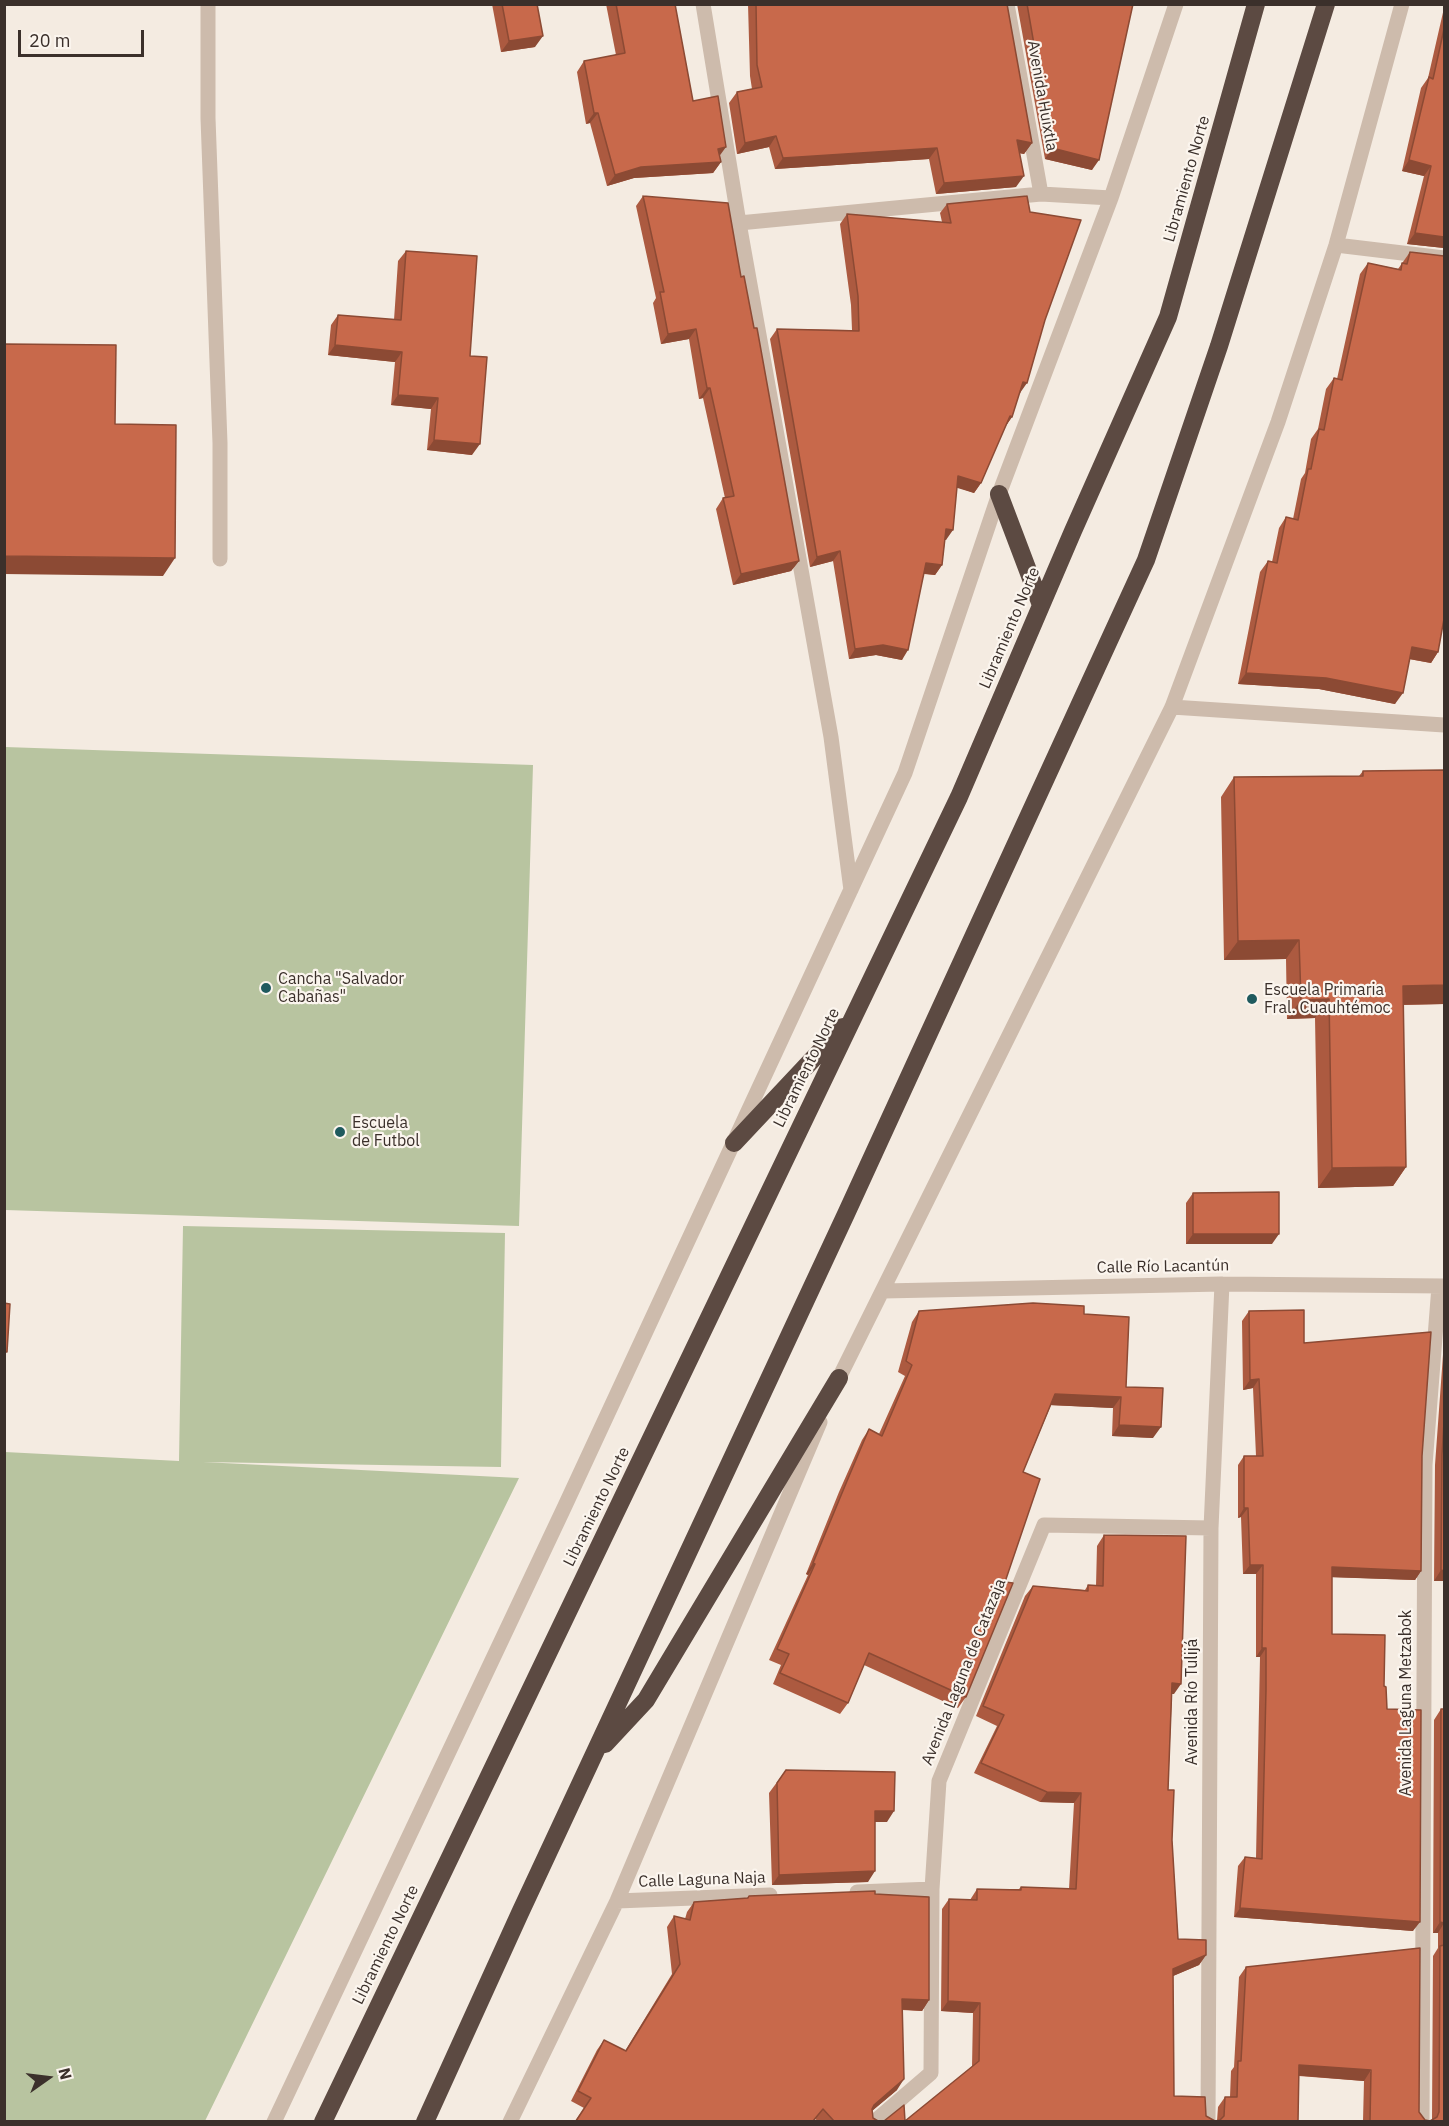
<!DOCTYPE html>
<meta charset="utf-8">
<style>
body{margin:0}
#map{position:relative;width:1449px;height:2126px;overflow:hidden;background:#f4ebe1;font-family:"IBM Plex Sans",sans-serif}
canvas{display:block}
.frame{position:absolute;inset:0;border:6px solid #3b302b;pointer-events:none}
.north{position:absolute;left:18px;top:2048px;width:60px;height:60px;-webkit-text-stroke:4px #fbf5ee;paint-order:stroke;rotate:76deg;font-size:16px;font-weight:700;line-height:24px;text-align:center;color:#3b302b}
.north::after{content:'';display:block;margin:auto;width:21px;height:27px;background:#3b302b;clip-path:polygon(50% 0,100% 100%,50% 72%,0 100%)}
.scale{position:absolute;left:18px;top:30px;width:126px;height:27px;box-sizing:border-box;border:3px solid #3b302b;border-top:0;padding-left:8px;font-size:18px;line-height:21px;white-space:nowrap;color:#3b302b;-webkit-text-stroke:4px #fbf5ee;paint-order:stroke}
</style>
<div id="map">
<canvas width="1449" height="2126"></canvas>
<div class="frame"></div>
<div class="north">N</div>
<div class="scale">20 m</div>
</div>
<script>
const g = document.querySelector('canvas').getContext('2d');
g.lineJoin = 'round';
function fillPath(path, color) { g.fillStyle = color; g.fill(path, 'evenodd'); }
const poly = rows => new Path2D(rows.map(r => 'M' + r).join(''));
function trace(path, color, width, dash) { g.strokeStyle = color; g.lineWidth = width; g.lineCap = dash ? 'butt' : 'round'; g.setLineDash(dash || []); g.stroke(path); }
function drawText(font, color, halo, rows, align = 'center') {
  g.font = font + ' "IBM Plex Sans",sans-serif'; g.lineWidth = 4.5; g.setLineDash([]); g.textBaseline = 'middle'; g.strokeStyle = halo; g.fillStyle = color; for (const [text, x, y, turn = 0] of rows) {
    g.save(); g.translate(x, y); g.rotate((+turn || 0) * Math.PI / 180); g.textAlign = isNaN(turn) ? turn : align; if (halo) g.strokeText(text, 0, 0); g.fillText(text, 0, 0); g.restore();
  }
}
const green = poly([
 [5,747,533,765,519,1226,5,1210],
 [183,1226,505,1233,501,1467,203,1462,519,1478,205,2121,5,2121,5,1452,179,1461]
]);
const minor = poly([
 [208,4,208,118,220,443,220,559],
 [703,4,739,223,831,737,851,890],
 [1007,4,1041,194],
 [739,223,1041,194,1111,198],
 [1336,245,1444,258],
 [1172,707,1444,725],
 [883,1291,1222,1284,1444,1286],
 [835,1386,1172,707,1278,422,1336,245,1402,4],
 [857,1892,932,1889],
 [617,1901,770,1895],
 [274,2122,564,1508,905,773,999,494,1111,198,1176,4],
 [510,2122,617,1901,820,1422],
 [874,2122,931,2073,932,1889,939,1781,1044,1525,1211,1528],
 [1208,2122,1211,1528,1222,1284],
 [1422,2122,1425,1465,1439,1286]
]);
const highway = poly([
 [999,494,1041,605],
 [734,1143,843,1027],
 [605,1744,646,1700,839,1378],
 [323,2122,959,797,1073,531,1168,317,1256,4],
 [425,2122,520,1913,846,1214,1146,560,1219,346,1326,4]
]);
const wall = poly([
 [492,4,537,4,535,47,501,52],
 [606,4,675,4,693,101,720,156,721,162,713,173,634,178,607,186,590,123,586,124,577,72,584,61,616,55],
 [748,4,1007,4,1032,143,1024,154,1019,153,1016,187,936,194,929,159,775,169,769,147,737,154,729,103,737,92,752,89,750,76],
 [1017,4,1133,4,1092,170,1045,159],
 [1444,8,1444,248,1407,244,1424,176,1402,171,1421,88,1428,78],
 [643,196,741,277,754,328,799,561,791,571,733,585,716,509,723,498,725,498,703,398,699,399,689,339,661,344,653,303,656,298,636,206],
 [947,204,1045,320,1020,393,1019,393,1012,417,1005,427,981,483,974,493,957,487,946,540,945,540,942,565,935,575,924,574,902,660,876,655,849,659,833,561,810,567,770,339,777,329,852,330,851,305,840,224,847,214,942,222,940,213],
 [406,251,470,356,472,455,427,450,431,409,391,405,395,362,328,355,331,325,338,315,394,320,398,261],
 [1410,252,1438,652,1431,663,1409,659,1395,704,1319,689,1238,684,1260,572,1268,561,1272,562,1279,528,1286,517,1293,519,1301,479,1305,473,1311,439,1318,429,1326,389,1334,378,1337,379,1360,274,1368,263,1398,269],
 [1444,770,1444,1004,1403,1005,1406,1167,1393,1186,1318,1188,1315,1018,1287,1019,1286,959,1224,960,1221,797,1234,777,1359,776,1363,771],
 [1193,1193,1272,1244,1186,1244,1186,1203],
 [919,1311,1084,1314,1126,1387,1153,1438,1112,1436,1113,1408,1051,1405,1023,1472,966,1697,958,1708,864,1665,848,1703,840,1714,773,1684,781,1665,769,1660,808,1575,806,1574,839,1492,862,1440,869,1429,879,1434,905,1376,898,1372,912,1322],
 [1249,1311,1304,1343,1422,1456,1421,1571,1415,1580,1332,1577,1332,1634,1384,1686,1413,1931,1234,1917,1238,1866,1245,1857,1256,1858,1260,1657,1256,1657,1256,1574,1243,1574,1241,1517,1238,1518,1238,1465,1244,1456,1256,1456,1253,1388,1243,1390,1242,1321],
 [1444,1341,1444,1581,1434,1581,1435,1465],
 [1104,1535,1174,1694,1172,1694,1168,1790,1172,1840,1178,1939,1206,1955,1199,1965,1173,1976,1174,2096,1215,2121,1217,2121,1218,2107,1225,2097,1230,2097,1231,2071,1234,2067,1239,1977,1246,1967,1419,2112,1425,2120,1430,2121,1432,2120,1433,1956,1438,1948,1438,1933,1433,1933,1434,1720,1441,1709,1444,1709,1444,2121,1363,2121,1364,2081,1299,2076,1298,2121,905,2121,972,2067,973,2013,941,2011,942,1909,949,1899,970,1900,977,1889,1019,1889,1021,1887,1069,1889,1074,1803,1040,1802,974,1773,997,1726,976,1716,1025,1596,1033,1586,1085,1590,1088,1585,1096,1586,1097,1546],
 [786,1770,887,1822,875,1822,868,1882,772,1885,769,1793],
 [875,1894,929,2000,922,2011,902,2010,897,2090,872,2111,873,2118,878,2121,905,2121,818,2121,815,2119,813,2121,575,2121,584,2108,571,2101,597,2050,604,2040,625,2051,672,1974,667,1927,674,1916,685,1919,687,1912,694,1902,747,1898,749,1896]
]);
const shadedWall = poly([
 [543,36,535,47,501,52,509,41],
 [594,113,598,113,590,123,586,124],
 [776,136,769,147,737,154,745,143],
 [1017,140,1032,143,1024,154,1009,151],
 [726,147,718,158,718,149],
 [937,148,929,159,775,169,783,158],
 [1052,148,1099,160,1092,170,1045,159],
 [1409,160,1431,166,1424,176,1402,171],
 [721,162,713,173,634,178,607,186,615,175,641,167],
 [1024,176,1016,187,936,194,944,183],
 [1415,233,1444,237,1444,248,1407,244],
 [696,329,689,339,661,344,668,334],
 [335,345,402,352,395,362,328,355],
 [1023,382,1027,383,1020,393,1016,392],
 [707,388,710,388,703,398,699,399],
 [398,395,438,398,431,409,391,405],
 [1010,416,1012,417,1005,427],
 [434,440,480,444,472,455,427,450],
 [958,476,981,483,974,493,951,486],
 [946,529,953,530,946,540,939,539],
 [840,551,833,561,810,567,817,557],
 [4,556,175,558,163,576,4,574],
 [799,561,791,571,733,585,741,574],
 [926,563,942,565,935,575,919,573],
 [883,645,908,650,902,660,876,655,849,659,855,649],
 [1412,647,1438,652,1431,663,1404,658],
 [1246,673,1326,678,1403,693,1395,704,1319,689,1238,684],
 [1299,940,1286,959,1224,960,1238,941],
 [1444,985,1444,1004,1389,1005,1403,986],
 [1329,999,1315,1018,1287,1019,1301,1000],
 [1406,1167,1393,1186,1318,1188,1332,1168],
 [1193,1234,1279,1234,1272,1244,1186,1244],
 [1259,1379,1253,1388,1243,1390,1250,1380],
 [1055,1394,1121,1397,1113,1408,1048,1405],
 [1119,1425,1161,1427,1153,1438,1112,1436],
 [1244,1508,1248,1508,1241,1517,1238,1518],
 [813,1563,815,1564,808,1575,806,1574],
 [1250,1565,1263,1565,1256,1574,1243,1574],
 [1332,1567,1421,1571,1415,1580,1326,1577],
 [1441,1570,1444,1571,1444,1581,1434,1581],
 [1262,1648,1266,1648,1260,1657,1256,1657],
 [1172,1683,1181,1684,1174,1694,1165,1694],
 [1047,1792,1081,1793,1074,1803,1040,1802],
 [875,1811,894,1811,887,1822,867,1822],
 [875,1871,868,1882,772,1885,779,1875],
 [1240,1908,1420,1922,1413,1931,1234,1917],
 [1440,1922,1444,1923,1438,1933,1433,1933],
 [1206,1955,1199,1965,1166,1979,1173,1969],
 [902,1999,929,2000,922,2011,895,2009],
 [948,2001,980,2003,973,2013,941,2011],
 [1299,2065,1371,2070,1364,2081,1292,2075],
 [904,2079,897,2090,867,2115,874,2105]
]);
const building = poly([
 [502,4,537,4,543,36,509,41,502,4],
 [616,4,675,4,693,101,718,96,726,147,718,149,721,162,641,167,615,175,598,113,594,113,584,61,625,53,616,4],
 [756,4,1007,4,1032,143,1017,140,1024,176,944,183,937,148,783,158,776,136,745,143,737,92,762,87,757,65,756,4],
 [1027,4,1133,4,1099,160,1052,148,1027,4],
 [1444,29,1444,237,1415,233,1431,166,1409,160,1429,77,1433,79,1444,29],
 [643,196,728,203,741,277,744,276,754,328,757,328,799,561,741,574,723,498,734,496,710,388,707,388,696,329,668,334,660,292,664,292,643,196],
 [1027,196,1030,212,1081,220,1045,320,1027,383,1023,382,1012,417,1010,416,981,483,958,476,953,530,946,529,942,565,926,563,908,650,883,645,855,649,840,551,817,557,777,329,859,331,858,296,847,214,951,223,947,204,1027,196],
 [406,251,477,256,470,356,487,357,480,444,434,440,438,398,398,395,402,352,335,345,338,315,401,320,406,251],
 [1410,252,1444,256,1444,619,1438,652,1412,647,1403,693,1326,678,1246,673,1268,561,1277,563,1286,517,1298,520,1308,469,1311,469,1319,429,1324,430,1334,378,1342,380,1368,263,1401,270,1402,263,1407,264,1410,252],
 [4,344,116,345,115,424,176,425,175,558,4,556,4,344],
 [1444,770,1444,985,1403,986,1406,1167,1332,1168,1329,999,1301,1000,1299,940,1238,941,1234,777,1363,776,1363,771,1444,770],
 [1279,1192,1279,1234,1193,1234,1193,1193,1279,1192],
 [4,1303,10,1304,7,1352,4,1352,4,1303],
 [1033,1303,1084,1306,1084,1314,1129,1317,1126,1387,1163,1388,1161,1427,1119,1425,1121,1397,1055,1394,1023,1472,1040,1479,1005,1582,1013,1583,966,1697,869,1653,848,1703,780,1673,789,1654,777,1649,815,1564,813,1563,847,1481,869,1429,882,1436,912,1365,906,1361,919,1311,1033,1303],
 [1304,1310,1304,1343,1431,1332,1422,1456,1421,1571,1332,1567,1332,1634,1385,1635,1384,1686,1386,1687,1387,1709,1421,1710,1420,1922,1240,1908,1245,1857,1262,1859,1266,1690,1266,1648,1262,1648,1263,1565,1250,1565,1248,1508,1244,1508,1244,1456,1263,1456,1259,1379,1250,1380,1249,1311,1304,1310],
 [1444,1422,1444,1571,1441,1570,1442,1455,1444,1422],
 [1104,1535,1186,1536,1181,1684,1172,1683,1168,1790,1174,1790,1172,1840,1178,1939,1206,1940,1206,1955,1173,1969,1174,2096,1205,2097,1206,2116,1215,2121,1220,2120,1224,2116,1225,2097,1237,2097,1238,2061,1241,2061,1246,1967,1420,1948,1419,2112,1425,2120,1430,2121,1437,2117,1439,2112,1440,1946,1444,1945,1444,2121,1370,2121,1371,2070,1299,2065,1298,2121,905,2121,979,2061,980,2003,948,2001,949,1899,977,1900,977,1889,1021,1890,1021,1887,1076,1889,1081,1793,1047,1792,981,1763,1004,1715,983,1706,1033,1586,1088,1591,1088,1585,1103,1586,1104,1535],
 [1441,1709,1444,1709,1444,1923,1440,1922,1441,1709],
 [786,1770,895,1772,894,1811,875,1811,875,1871,779,1875,777,1783,786,1770],
 [875,1891,875,1894,929,1897,929,2000,902,1999,904,2079,874,2105,872,2109,873,2118,878,2121,884,2121,904,2105,905,2121,834,2121,823,2109,813,2121,576,2121,591,2098,578,2091,604,2040,626,2051,680,1964,674,1916,690,1920,694,1902,748,1898,749,1896,875,1891]
]);
const markers = [
 [266,988,6,"#1f5a5e"],
 [1252,999,6,"#1f5a5e"],
 [340,1132,6,"#1f5a5e"]
];
const streetNames = [
 ["Avenida Huixtla",1042,96,80],
 ["Libramiento Norte",1187,179,-74],
 ["Libramiento Norte",1010,628,-67],
 ["Libramiento Norte",807,1068,-64],
 ["Calle Río Lacantún",1163,1267,-1],
 ["Libramiento Norte",597,1507,-64],
 ["Avenida Laguna de Catazaja",964,1672,-68],
 ["Avenida Río Tulijá",1192,1702,-90],
 ["Avenida Laguna Metzabok",1406,1703,-90],
 ["Calle Laguna Naja",702,1880,-2],
 ["Libramiento Norte",386,1945,-64]
];
const poiNames = [
 ["Cancha \"Salvador",278,979],
 ["Cabañas\"",278,997],
 ["Escuela Primaria",1264,990],
 ["Fral. Cuauhtémoc",1264,1008],
 ["Escuela",352,1123],
 ["de Futbol",352,1141]
];
fillPath(green, '#b8c4a0');
trace(minor, '#cdbbac', 15);
trace(highway, '#5c4a42', 18);
fillPath(wall, '#ac5a40');
fillPath(shadedWall, '#8c4a34');
fillPath(building, '#c8694b');
trace(building, '#8c4a34', 1.5);
for (const [x, y, r, color] of markers) { const dot = new Path2D(); dot.arc(x, y, r, 0, 2 * Math.PI); g.fillStyle = color; g.fill(dot); trace(dot, '#fbf5ee', 2); }
drawText('16px', '#3b302b', '#fbf5ee', streetNames);
drawText('16px', '#3b302b', '#fbf5ee', poiNames, 'left');
</script>
